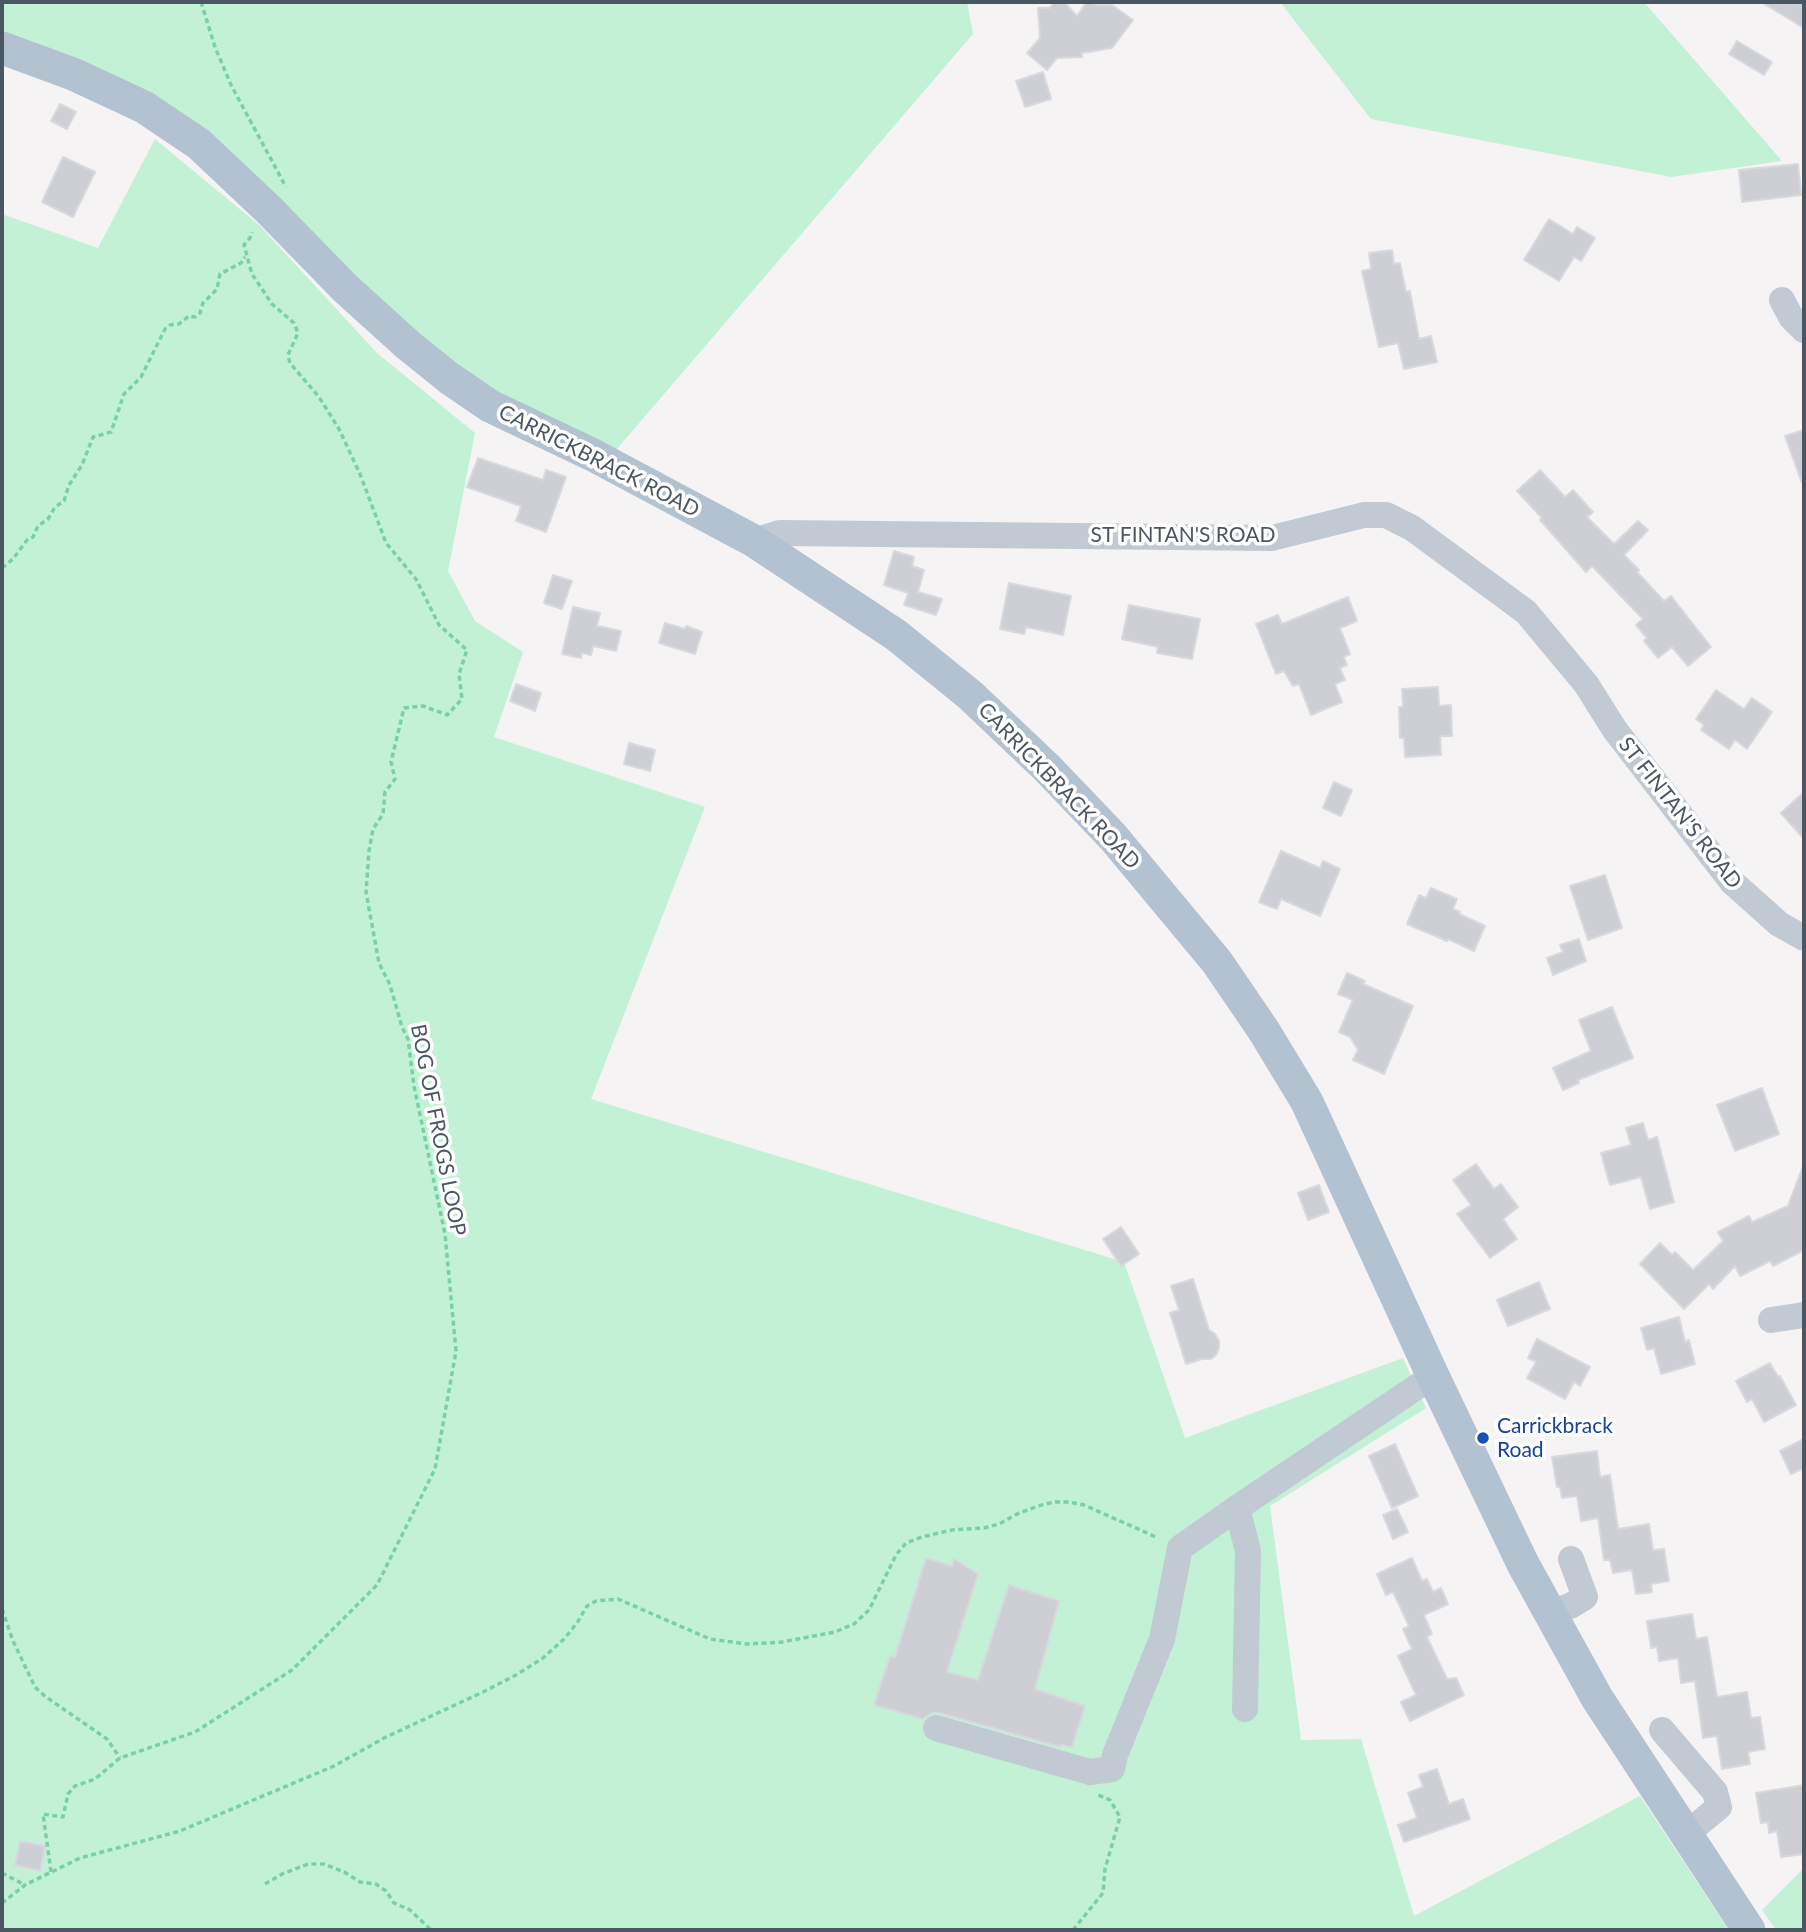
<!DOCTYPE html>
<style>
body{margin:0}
#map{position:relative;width:1806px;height:1932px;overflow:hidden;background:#f5f3f3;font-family:Lato,sans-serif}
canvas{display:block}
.frame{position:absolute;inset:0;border:4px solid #4a5661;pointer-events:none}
</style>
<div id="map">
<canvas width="1806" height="1932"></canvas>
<div class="frame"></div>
</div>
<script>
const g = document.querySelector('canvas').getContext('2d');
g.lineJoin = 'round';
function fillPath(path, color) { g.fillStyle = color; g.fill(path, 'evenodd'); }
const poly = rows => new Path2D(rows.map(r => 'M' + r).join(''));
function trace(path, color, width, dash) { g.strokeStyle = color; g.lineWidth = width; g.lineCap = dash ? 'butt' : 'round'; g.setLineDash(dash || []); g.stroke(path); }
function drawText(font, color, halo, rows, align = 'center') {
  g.font = font + ' Lato,sans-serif'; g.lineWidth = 7; g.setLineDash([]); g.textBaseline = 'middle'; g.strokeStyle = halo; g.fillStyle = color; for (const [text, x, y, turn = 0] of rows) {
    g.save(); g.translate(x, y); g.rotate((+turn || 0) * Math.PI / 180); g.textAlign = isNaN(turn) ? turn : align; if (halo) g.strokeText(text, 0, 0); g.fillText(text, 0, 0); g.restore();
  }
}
const green = poly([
 [2,2,967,2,973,34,616,450,502,405,407,326,284,205,2,37],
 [1280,2,1644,2,1782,161,1671,177,1371,119],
 [155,139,259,225,377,353,475,433,448,571,475,621,523,652,494,737,705,807,591,1099,1124,1262,1185,1438,1403,1358,1426,1408,1270,1506,1301,1740,1361,1739,1414,1916,1640,1796,1729,1930,2,1930,2,214,98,248],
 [1804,1868,1804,1930,1776,1930,1762,1910]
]);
const building = poly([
 [1054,2,1064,2,1077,16,1086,3,1091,2,1097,5,1112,5,1133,20,1112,48,1082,53,1082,57,1057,58,1047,70,1027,53,1040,38,1038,8,1050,8,1054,2],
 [1761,2,1804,2,1804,28,1761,2],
 [1737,41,1772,62,1764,75,1729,54,1737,41],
 [1043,72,1051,99,1025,107,1016,81,1043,72],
 [60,104,76,112,67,129,51,121,60,104],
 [63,157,95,172,73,217,42,202,63,157],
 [1798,164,1801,195,1742,202,1739,170,1798,164],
 [1549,219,1573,234,1577,227,1595,238,1581,261,1574,257,1559,281,1524,260,1549,219],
 [1392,250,1394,264,1400,263,1406,292,1410,291,1419,339,1431,336,1437,362,1404,369,1398,343,1379,347,1362,271,1371,269,1369,253,1392,250],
 [1804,430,1804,483,1802,483,1785,436,1804,430],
 [478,458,543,480,546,470,566,477,546,532,516,521,521,506,467,487,478,458],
 [1540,470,1565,497,1573,490,1593,512,1587,517,1614,544,1638,521,1648,530,1624,555,1639,570,1637,572,1664,601,1671,596,1711,647,1688,666,1672,647,1658,658,1644,641,1647,638,1636,625,1643,619,1592,566,1586,572,1540,520,1542,518,1517,491,1540,470],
 [894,551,914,557,912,566,924,570,918,592,942,599,936,615,904,605,908,593,884,585,894,551],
 [553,575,572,581,562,609,544,603,553,575],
 [1009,583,1071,596,1063,635,1026,627,1024,634,1000,629,1009,583],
 [1348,597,1357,621,1340,628,1350,654,1344,657,1347,665,1340,668,1345,680,1335,684,1342,702,1311,715,1299,684,1293,686,1284,671,1276,674,1256,624,1278,615,1282,624,1348,597],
 [1129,605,1200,619,1192,659,1157,653,1158,647,1122,639,1129,605],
 [573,607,600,613,597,626,621,631,616,651,593,646,591,655,582,653,581,658,562,654,573,607],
 [665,623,685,629,686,626,702,632,695,654,659,643,665,623],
 [516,684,541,693,535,711,510,701,516,684],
 [1438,687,1439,706,1451,705,1452,736,1440,736,1441,755,1405,757,1404,738,1400,738,1399,707,1403,707,1402,689,1438,687],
 [1716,690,1744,709,1752,698,1772,712,1747,749,1735,740,1729,749,1701,730,1704,725,1696,719,1716,690],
 [629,743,655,750,650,771,624,764,629,743],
 [1334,782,1352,790,1341,816,1323,808,1334,782],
 [1804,792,1804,839,1781,813,1804,792],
 [1281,851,1320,868,1323,861,1340,869,1320,916,1281,899,1277,909,1259,902,1281,851],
 [1605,875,1622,928,1588,940,1570,886,1605,875],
 [1431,888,1457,899,1453,909,1460,912,1459,914,1485,926,1474,951,1448,939,1447,941,1407,924,1419,895,1426,898,1431,888],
 [1579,939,1586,961,1553,975,1547,958,1563,952,1560,945,1579,939],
 [1347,973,1365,981,1363,984,1413,1006,1384,1074,1353,1060,1358,1050,1350,1037,1339,1032,1353,1000,1338,994,1347,973],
 [1612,1007,1633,1058,1578,1080,1579,1083,1563,1090,1553,1068,1591,1051,1579,1020,1612,1007],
 [1762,1088,1779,1134,1735,1151,1717,1105,1762,1088],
 [1643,1123,1648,1140,1657,1137,1674,1202,1650,1209,1641,1177,1610,1185,1601,1153,1631,1145,1626,1128,1643,1123],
 [1476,1164,1494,1189,1501,1184,1518,1207,1503,1219,1517,1239,1490,1258,1457,1214,1471,1205,1453,1180,1476,1164],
 [1803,1166,1804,1166,1804,1250,1773,1266,1770,1261,1740,1276,1735,1266,1713,1289,1709,1284,1684,1309,1640,1264,1660,1243,1672,1255,1675,1252,1693,1270,1723,1241,1718,1232,1749,1216,1752,1222,1788,1206,1803,1166],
 [1319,1185,1329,1212,1308,1220,1298,1193,1319,1185],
 [1121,1227,1139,1254,1121,1266,1103,1239,1121,1227],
 [1193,1279,1209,1330,1215,1334,1219,1341,1219,1348,1216,1355,1211,1359,1202,1359,1186,1364,1170,1313,1179,1310,1171,1286,1193,1279],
 [1539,1282,1550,1309,1508,1326,1497,1300,1539,1282],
 [1679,1317,1685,1342,1689,1340,1695,1364,1661,1374,1654,1348,1647,1350,1641,1328,1679,1317],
 [1537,1339,1590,1367,1580,1386,1574,1382,1565,1399,1527,1378,1536,1362,1528,1358,1537,1339],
 [1770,1363,1778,1377,1780,1376,1796,1405,1764,1422,1752,1399,1747,1402,1736,1381,1770,1363],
 [1804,1439,1804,1468,1791,1474,1780,1451,1804,1439],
 [1395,1444,1418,1496,1392,1508,1369,1456,1395,1444],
 [1597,1451,1600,1477,1610,1475,1618,1529,1649,1524,1653,1550,1664,1549,1669,1581,1651,1584,1652,1592,1636,1594,1632,1570,1613,1573,1610,1560,1604,1560,1598,1518,1581,1521,1577,1496,1562,1498,1560,1487,1557,1487,1552,1457,1597,1451],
 [1397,1509,1408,1532,1393,1539,1383,1515,1397,1509],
 [926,1558,952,1566,954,1559,978,1574,947,1672,978,1680,1009,1585,1059,1601,1035,1689,1085,1706,1072,1747,1061,1745,1060,1747,940,1713,932,1713,923,1719,874,1705,890,1656,895,1657,926,1558],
 [1412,1558,1422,1581,1427,1579,1433,1592,1441,1588,1448,1604,1424,1615,1432,1634,1427,1637,1447,1679,1456,1678,1464,1695,1410,1721,1401,1702,1416,1695,1398,1656,1412,1649,1403,1629,1409,1626,1393,1592,1386,1595,1377,1574,1412,1558],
 [1692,1614,1696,1639,1707,1637,1717,1697,1747,1692,1751,1718,1760,1717,1765,1749,1748,1752,1750,1764,1722,1769,1717,1736,1703,1738,1695,1681,1681,1683,1678,1658,1659,1661,1657,1647,1651,1648,1647,1621,1692,1614],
 [1437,1769,1449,1804,1463,1799,1470,1819,1404,1842,1398,1825,1417,1818,1408,1793,1423,1787,1419,1775,1437,1769],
 [1804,1785,1804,1854,1781,1857,1777,1831,1769,1833,1768,1822,1761,1823,1756,1793,1804,1785],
 [20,1841,45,1846,40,1871,15,1865,20,1841]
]);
const path = poly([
 [201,2,215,47,231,85,286,187],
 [2,568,13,559,27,540,33,537,38,526,48,519,55,507,64,501,69,485,82,465,93,437,111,432,124,394,141,377,165,329,170,325,179,324,189,316,195,317,200,313,203,303,217,289,220,274,241,263,245,257],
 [2,1609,13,1641,35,1687,46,1697,107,1739,120,1758],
 [51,1872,43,1814,63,1817,68,1794,75,1786,95,1779,120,1758,195,1732,292,1670,377,1585,435,1469,456,1351,445,1234,414,1086,408,1039,402,1027,390,985,379,963,366,892,369,851,373,829,383,814,385,792,395,779,391,762,404,708,423,706,447,715,462,699,459,674,467,650,439,625,416,579,386,543,360,474,339,429,319,397,290,363,288,355,298,333,294,323,272,304,252,274,244,245,250,238,252,232],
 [2,1873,25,1885],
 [265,1884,282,1874,308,1864,324,1864,344,1872,360,1882,376,1884,386,1891,394,1903,410,1910,430,1929,437,1930],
 [2,1903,25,1885,80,1858,180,1831,334,1766,386,1737,483,1692,516,1675,543,1658,564,1639,577,1623,587,1606,596,1601,618,1599,710,1639,747,1644,782,1642,835,1632,854,1624,869,1610,896,1555,906,1543,922,1537,952,1530,984,1528,999,1524,1017,1514,1038,1506,1054,1502,1069,1502,1084,1505,1156,1537],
 [1073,1930,1103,1893,1105,1869,1120,1817,1110,1800,1098,1795]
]);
const minor = poly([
 [1782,300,1791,317,1804,330],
 [754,541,780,533,1272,538,1364,515,1386,515,1412,528,1526,612,1586,684,1615,730,1732,882,1779,924,1804,938],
 [1771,1320,1804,1315],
 [1237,1508,1248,1551,1245,1709],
 [1549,1613,1570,1606,1585,1597,1571,1559],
 [936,1728,1090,1772,1112,1769,1115,1755,1162,1639,1180,1548,1237,1508,1433,1376],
 [1662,1730,1715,1792,1719,1807,1685,1835]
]);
const major = poly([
 [2,48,73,74,144,107,199,144,269,210,345,288,408,345,449,378,490,406,593,455,754,541,896,635,970,695,1047,768,1113,837,1217,962,1264,1031,1307,1102,1433,1376,1523,1564,1597,1698,1749,1930]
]);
const markers = [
 [1483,1438,7,"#1a4fb4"]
];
const streetNames = [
 ["CARRICKBRACK ROAD",599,461,27],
 ["ST FINTAN'S ROAD",1183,535],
 ["CARRICKBRACK ROAD",1059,786,46],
 ["ST FINTAN'S ROAD",1680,813,52],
 ["BOG OF FROGS LOOP",438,1130,79]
];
const transitNames = [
 ["Carrickbrack",1497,1426],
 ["Road",1497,1450]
];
fillPath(green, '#c3f1d5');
fillPath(building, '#cdcfd5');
trace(building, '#d7d9de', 2);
trace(path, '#7ad0a6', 3.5, [5, 3.5]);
trace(minor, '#c1cad2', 26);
trace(major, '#b3c2d1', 33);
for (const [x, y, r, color] of markers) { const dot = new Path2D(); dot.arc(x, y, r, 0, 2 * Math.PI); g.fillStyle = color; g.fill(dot); trace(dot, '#fff', 2.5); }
drawText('21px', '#4a5661', '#fff', streetNames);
drawText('21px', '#164399', '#fff', transitNames, 'left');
</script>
